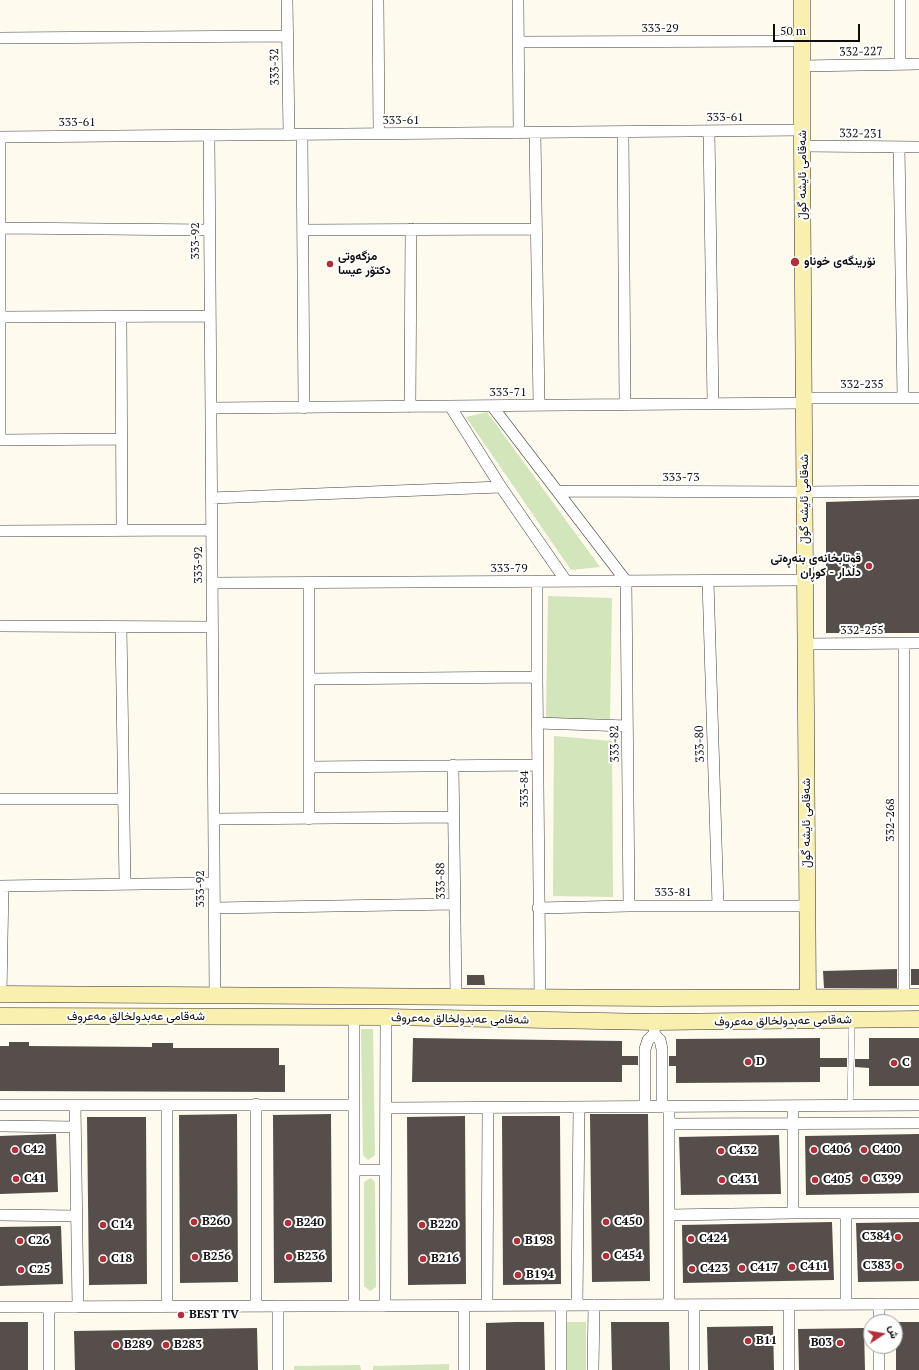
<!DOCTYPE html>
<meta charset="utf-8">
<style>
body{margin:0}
#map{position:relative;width:919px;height:1370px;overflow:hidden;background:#fefaee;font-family:"PT Serif",Vazirmatn,serif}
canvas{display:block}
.north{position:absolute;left:863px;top:1314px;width:40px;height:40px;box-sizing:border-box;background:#fff;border:1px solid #9e9e9e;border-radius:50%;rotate:78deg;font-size:11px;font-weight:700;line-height:16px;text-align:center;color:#0d0d0d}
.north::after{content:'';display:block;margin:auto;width:14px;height:18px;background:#b23039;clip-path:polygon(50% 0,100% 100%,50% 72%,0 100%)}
.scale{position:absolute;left:773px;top:24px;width:87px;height:18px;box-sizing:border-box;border:2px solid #0d0d0d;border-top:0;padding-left:5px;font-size:12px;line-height:14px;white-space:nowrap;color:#0d0d0d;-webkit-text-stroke:3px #fff;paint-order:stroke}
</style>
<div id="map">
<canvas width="919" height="1370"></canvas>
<div class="north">ش</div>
<div class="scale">50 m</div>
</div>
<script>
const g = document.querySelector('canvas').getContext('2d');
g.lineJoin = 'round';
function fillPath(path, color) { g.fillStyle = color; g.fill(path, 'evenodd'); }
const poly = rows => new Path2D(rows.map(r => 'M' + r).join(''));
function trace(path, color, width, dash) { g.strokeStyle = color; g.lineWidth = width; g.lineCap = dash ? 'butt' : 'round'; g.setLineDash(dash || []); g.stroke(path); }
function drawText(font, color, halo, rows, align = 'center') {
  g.font = font + ' "PT Serif",Vazirmatn,serif'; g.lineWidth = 4; g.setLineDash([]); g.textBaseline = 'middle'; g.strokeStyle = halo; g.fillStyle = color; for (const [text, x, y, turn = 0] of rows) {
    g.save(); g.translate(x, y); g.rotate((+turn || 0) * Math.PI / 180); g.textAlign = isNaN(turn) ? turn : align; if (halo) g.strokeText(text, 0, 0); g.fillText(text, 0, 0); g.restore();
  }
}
const green = poly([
 [487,412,600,567,571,570,466,417],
 [548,596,612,598,610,719,546,718],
 [554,736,612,741,613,897,553,896],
 [361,1029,373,1029,375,1155,368,1160,363,1155],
 [371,1178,375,1182,376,1287,370,1291,364,1286,364,1182],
 [567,1322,586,1322,586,1370,567,1370],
 [449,1364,449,1370,373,1370,373,1366],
 [360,1365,361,1370,294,1370,294,1366]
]);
const building = poly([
 [919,499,919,633,826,633,826,502],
 [897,969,897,988,824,988,823,971],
 [911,969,919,969,919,985,911,985],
 [467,975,484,975,485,985,467,985],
 [413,1038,622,1041,622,1056,638,1056,638,1065,622,1065,622,1082,412,1082],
 [820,1038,820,1058,847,1058,847,1067,820,1067,820,1082,676,1083,676,1066,669,1066,669,1056,676,1056,676,1039],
 [869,1038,919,1038,919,1086,869,1086,869,1068,855,1067,855,1059,869,1059],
 [9,1042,29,1042,29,1046,152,1047,152,1043,173,1043,173,1048,279,1048,279,1065,285,1065,285,1092,0,1091,0,1046,9,1046],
 [237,1114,238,1282,180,1283,179,1115],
 [331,1114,332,1282,274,1283,273,1115],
 [590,1114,648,1114,650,1281,592,1282],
 [465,1116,466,1284,408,1285,407,1117],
 [502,1116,560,1116,561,1284,503,1285],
 [87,1117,146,1117,147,1284,89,1285],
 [56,1134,58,1192,0,1194,0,1136],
 [919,1134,919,1193,806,1195,805,1136],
 [779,1135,781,1194,681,1195,679,1137],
 [832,1222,834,1280,683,1283,682,1225],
 [919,1222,919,1281,858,1282,856,1223],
 [61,1226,63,1284,0,1286,0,1227],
 [0,1322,28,1322,28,1370,0,1370],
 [515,1322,544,1322,545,1370,486,1370,486,1323],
 [611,1322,669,1322,670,1370,612,1370],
 [896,1322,919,1322,919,1370,896,1370],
 [773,1326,774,1370,708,1370,707,1327],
 [257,1328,258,1370,75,1370,74,1331],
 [864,1328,865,1370,799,1370,798,1329]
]);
const lane = poly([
 [850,1106,852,1022]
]);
const street = poly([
 [287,0,289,135],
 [378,0,379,134],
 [518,0,519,133],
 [900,0,900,64],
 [0,38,288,36],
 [518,42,803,41],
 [803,66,919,64],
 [709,131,713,404],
 [623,132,625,405],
 [535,133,539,405],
 [209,135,215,995],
 [302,135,304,408],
 [802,146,919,147],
 [899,147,903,398],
 [1,228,209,230],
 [303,230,536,229],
 [1,317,210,316],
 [121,317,122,530],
 [805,398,919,398],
 [450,406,501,487,566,581],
 [492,406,626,581,629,906],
 [410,407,411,229],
 [211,408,805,403],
 [0,440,0,137,802,130],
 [0,440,122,439],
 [557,491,805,492,919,491],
 [211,498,501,487],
 [0,531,211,530],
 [537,581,537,677,540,997],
 [708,581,718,906],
 [212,583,806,580],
 [309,583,309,819],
 [0,626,212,627],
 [121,627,125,884],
 [904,643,904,997],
 [806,644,919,643],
 [309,679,537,677],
 [537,723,627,726],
 [453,765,456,997],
 [309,767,537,765],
 [0,799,124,799],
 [214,819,454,817],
 [0,886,214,883],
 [214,908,455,904],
 [538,908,629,906,808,906],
 [1,994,3,886],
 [654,1034,660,1040,662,1049,662,1107],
 [256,1104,256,1306],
 [0,1105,354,1105],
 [75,1105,78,1307],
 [167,1105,167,1306],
 [793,1106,793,1213],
 [645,1107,645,1049,648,1040,654,1034,655,1022],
 [669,1107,669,1305],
 [386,1108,919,1105],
 [669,1124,919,1123],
 [0,1126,75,1127],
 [354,1170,385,1170],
 [0,1215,76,1216],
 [669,1215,793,1213,919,1213],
 [789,1304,789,1370],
 [846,1304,846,1213],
 [487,1305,488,1108],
 [577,1305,579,1107],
 [354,1306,354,1017],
 [385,1306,386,1017],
 [0,1307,919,1304],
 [49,1307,49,1370],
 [879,1322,879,1304],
 [278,1370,278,1306],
 [464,1370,464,1305],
 [561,1370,561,1305],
 [593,1370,594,1305],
 [694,1370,694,1305],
 [879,1370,879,1346]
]);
const secondary = poly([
 [802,0,802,146,808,997],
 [0,994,656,998,919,997],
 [0,1016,386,1017,655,1022,919,1019]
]);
const markers = [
 [795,262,5,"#b23039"],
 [330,264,4,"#b23039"],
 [869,566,4,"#b23039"],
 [748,1062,4,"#b23039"],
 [894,1063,4,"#b23039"],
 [15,1150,4,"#b23039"],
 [814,1150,4,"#b23039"],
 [864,1150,4,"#b23039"],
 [721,1151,4,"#b23039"],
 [16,1179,4,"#b23039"],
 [865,1179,4,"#b23039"],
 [722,1180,4,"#b23039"],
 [815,1180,4,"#b23039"],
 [194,1222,4,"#b23039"],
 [606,1222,4,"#b23039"],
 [288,1223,4,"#b23039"],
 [103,1225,4,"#b23039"],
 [422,1225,4,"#b23039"],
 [898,1237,4,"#b23039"],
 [691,1239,4,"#b23039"],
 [20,1241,4,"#b23039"],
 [517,1241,4,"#b23039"],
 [606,1256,4,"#b23039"],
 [195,1257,4,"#b23039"],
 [289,1257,4,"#b23039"],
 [103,1259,4,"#b23039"],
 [423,1259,4,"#b23039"],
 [899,1266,4,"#b23039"],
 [792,1267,4,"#b23039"],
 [742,1268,4,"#b23039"],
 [692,1269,4,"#b23039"],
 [21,1270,4,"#b23039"],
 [518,1275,4,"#b23039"],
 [181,1315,4,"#b23039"],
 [748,1341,4,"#b23039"],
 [840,1343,4,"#b23039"],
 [116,1345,4,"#b23039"],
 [166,1345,4,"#b23039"]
];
const streetNames = [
 ["333-29",660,29],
 ["332-227",861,52,-1],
 ["333-32",275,67,-91],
 ["333-61",725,118],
 ["333-61",401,121],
 ["333-61",77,123],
 ["332-231",861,134,1],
 ["شەقامی ئایشە گوڵ",803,175,-90],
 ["333-92",196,241,-90],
 ["332-235",862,385],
 ["333-71",508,393],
 ["333-73",681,478],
 ["شەقامی ئایشە گوڵ",805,499,-90],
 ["333-92",199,565,-90],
 ["333-79",509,569],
 ["332-255",862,631],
 ["333-82",615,744,-91],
 ["333-80",700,744,-92],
 ["333-84",525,789,-90],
 ["332-268",891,820,-90],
 ["شەقامی ئایشە گوڵ",807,823,-90],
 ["333-88",441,881,-91],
 ["333-92",201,889,-90],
 ["333-81",673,893],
 ["شەقامی عەبدولخالق مەعروف",136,1017],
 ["شەقامی عەبدولخالق مەعروف",460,1019,1],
 ["شەقامی عەبدولخالق مەعروف",783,1021,-1]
];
const poiNames = [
 ["مزگەوتی",338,257],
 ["دکتۆر عیسا",338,271],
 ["نۆرینگەی خوناو",804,262],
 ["قوتابخانەی بنەڕەتی",861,559,"right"],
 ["دڵدار - کوڕان",861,573,"right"],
 ["D",756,1062],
 ["C",902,1063],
 ["C42",23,1150],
 ["C406",822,1150],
 ["C400",872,1150],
 ["C432",729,1151],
 ["C41",24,1179],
 ["C399",873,1179],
 ["C431",730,1180],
 ["C405",823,1180],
 ["B260",202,1222],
 ["C450",614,1222],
 ["B240",296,1223],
 ["C14",111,1225],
 ["B220",430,1225],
 ["C384",890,1237,"right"],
 ["C424",699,1239],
 ["C26",28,1241],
 ["B198",525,1241],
 ["C454",614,1256],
 ["B256",203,1257],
 ["B236",297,1257],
 ["C18",111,1259],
 ["B216",431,1259],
 ["C383",891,1266,"right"],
 ["C411",800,1267],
 ["C417",750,1268],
 ["C423",700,1269],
 ["C25",29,1270],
 ["B194",526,1275],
 ["BEST TV",189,1315],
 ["B11",756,1341],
 ["B03",832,1343,"right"],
 ["B289",124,1345],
 ["B283",174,1345]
];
fillPath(green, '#d2e5bb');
fillPath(building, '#554e4a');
trace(lane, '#404040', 6);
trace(street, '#404040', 12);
trace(secondary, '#2f2f2f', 17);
trace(lane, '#fff', 5.5);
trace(street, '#fff', 11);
trace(secondary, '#f9efaf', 16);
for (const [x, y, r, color] of markers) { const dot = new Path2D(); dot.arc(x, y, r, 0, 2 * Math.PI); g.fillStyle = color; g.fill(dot); trace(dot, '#fff', 1.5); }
drawText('12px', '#0d0d0d', '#fff', streetNames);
drawText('bold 12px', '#0d0d0d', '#fff', poiNames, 'left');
</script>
